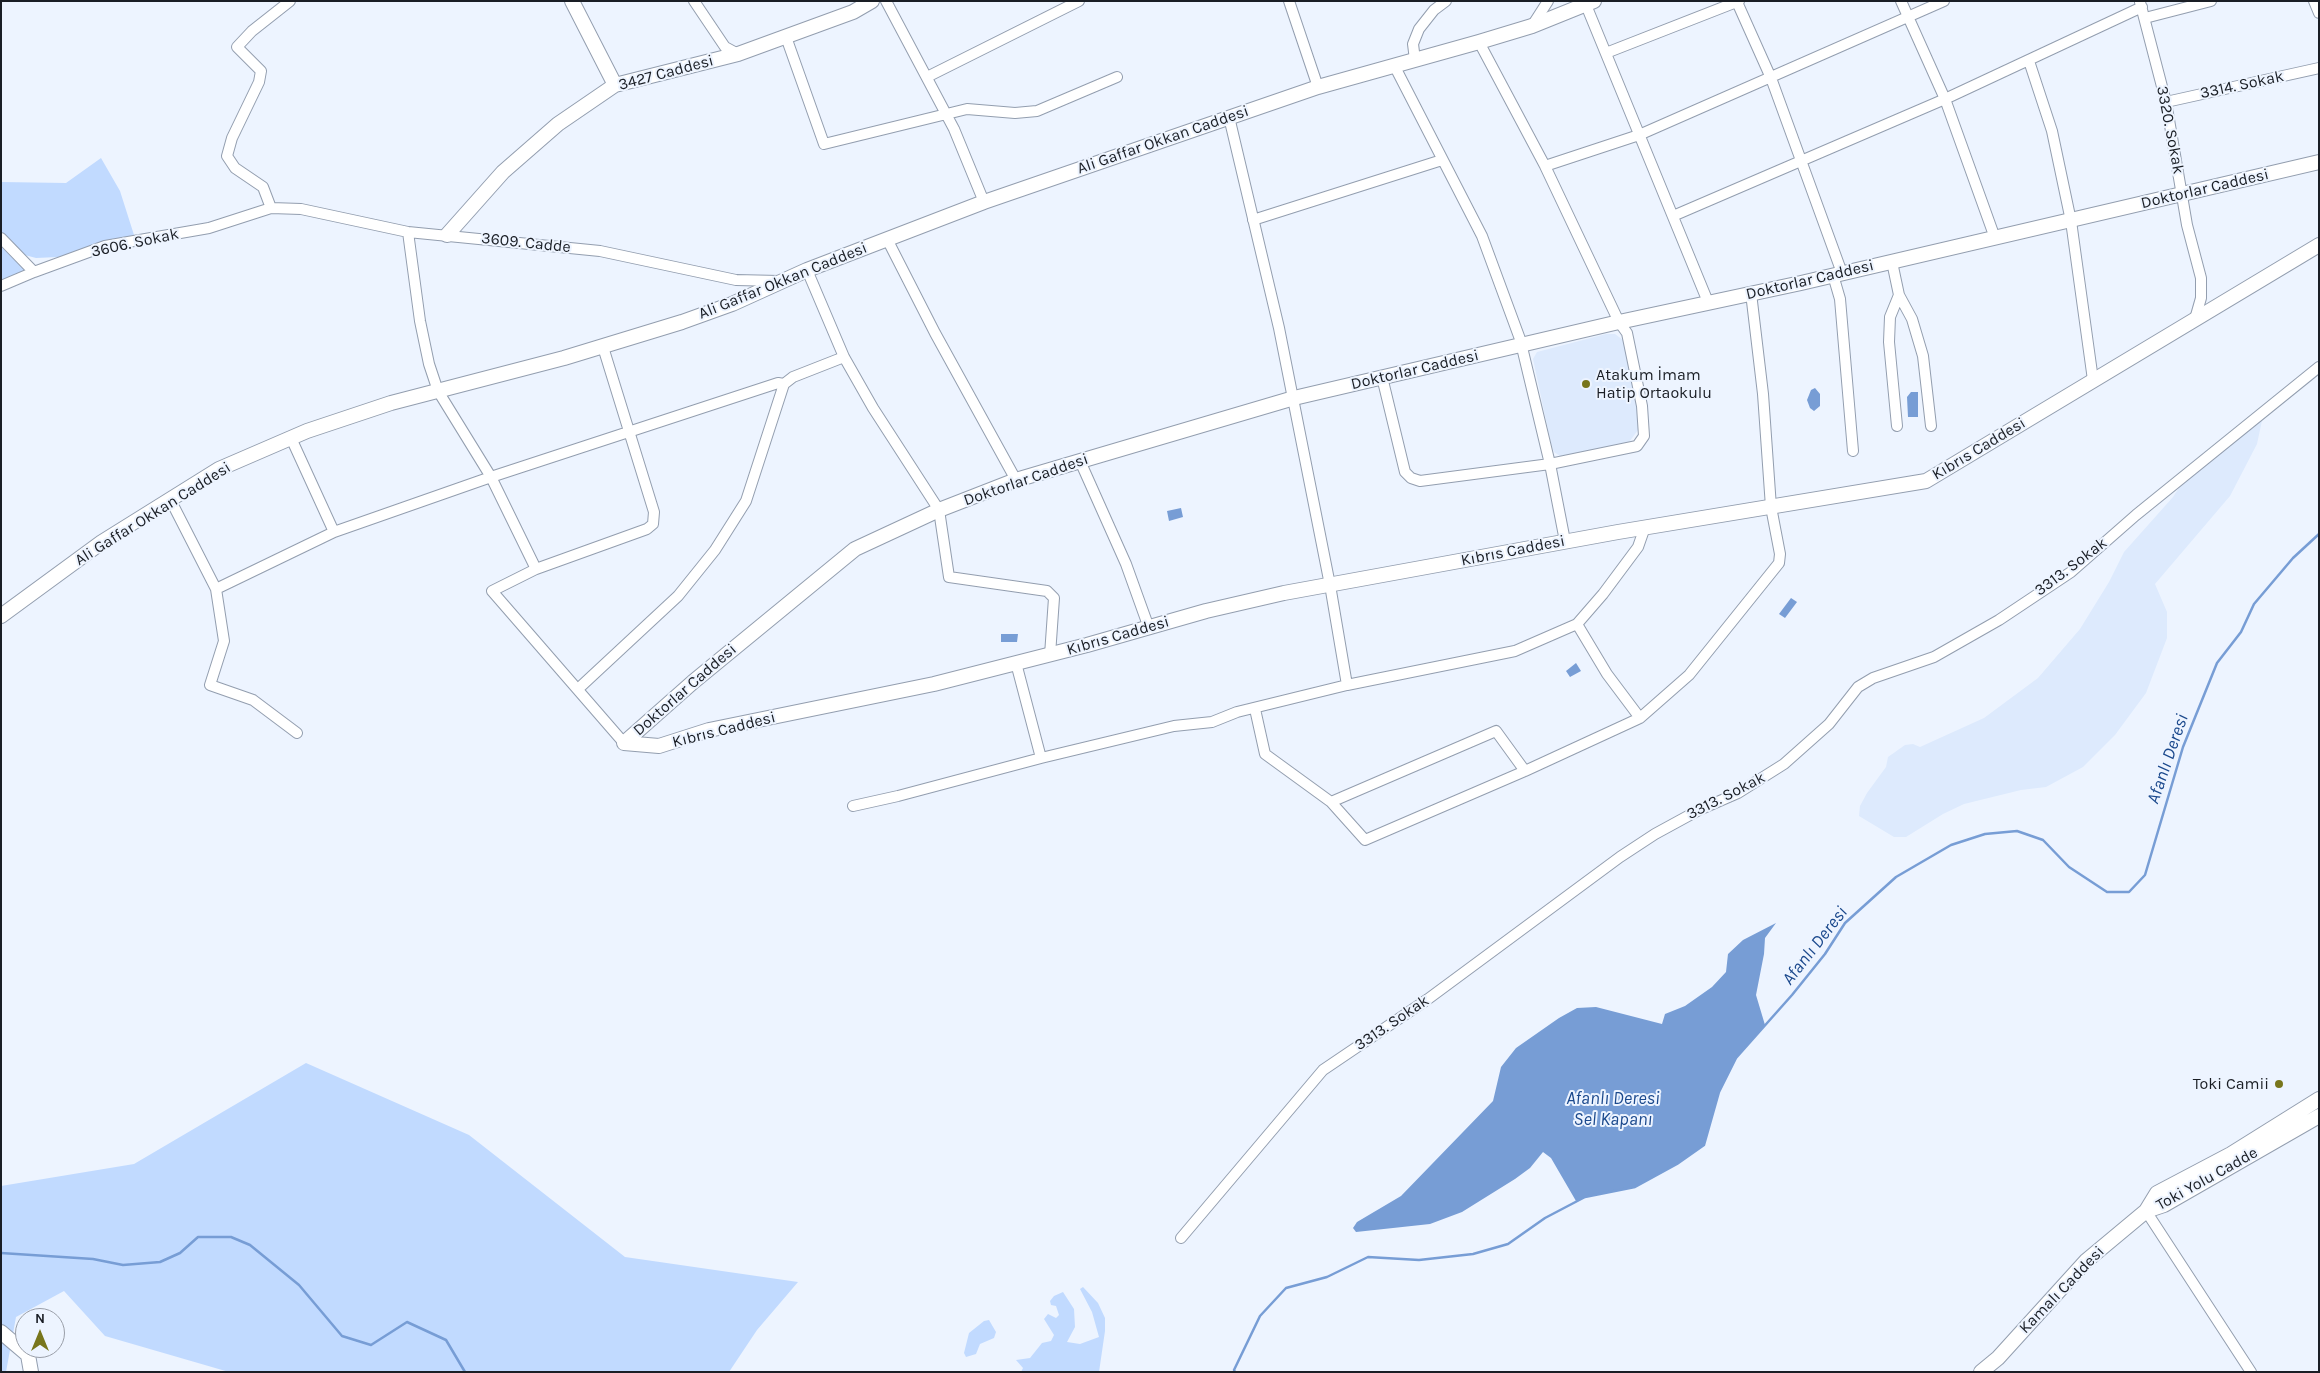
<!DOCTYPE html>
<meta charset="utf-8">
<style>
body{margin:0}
#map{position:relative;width:2320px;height:1373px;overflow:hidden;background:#edf4ff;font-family:Karla,sans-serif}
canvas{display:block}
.frame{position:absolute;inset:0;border:2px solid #1a1e25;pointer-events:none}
.north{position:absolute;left:15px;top:1308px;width:50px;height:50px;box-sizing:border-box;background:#edf4ff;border:1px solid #999ea8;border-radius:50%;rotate:0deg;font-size:14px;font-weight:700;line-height:20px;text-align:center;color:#1a1e25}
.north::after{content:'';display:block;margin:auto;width:18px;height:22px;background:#78761c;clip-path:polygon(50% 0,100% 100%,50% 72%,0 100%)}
</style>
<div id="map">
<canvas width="2320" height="1373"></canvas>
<div class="frame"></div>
<div class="north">N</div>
</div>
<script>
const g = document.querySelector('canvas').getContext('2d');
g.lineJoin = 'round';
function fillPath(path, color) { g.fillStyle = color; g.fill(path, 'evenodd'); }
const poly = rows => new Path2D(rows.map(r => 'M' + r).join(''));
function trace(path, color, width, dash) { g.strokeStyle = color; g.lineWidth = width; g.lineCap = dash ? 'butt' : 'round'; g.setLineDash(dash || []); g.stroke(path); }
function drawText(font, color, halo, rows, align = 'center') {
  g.font = font + ' Karla,sans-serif'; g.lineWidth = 4; g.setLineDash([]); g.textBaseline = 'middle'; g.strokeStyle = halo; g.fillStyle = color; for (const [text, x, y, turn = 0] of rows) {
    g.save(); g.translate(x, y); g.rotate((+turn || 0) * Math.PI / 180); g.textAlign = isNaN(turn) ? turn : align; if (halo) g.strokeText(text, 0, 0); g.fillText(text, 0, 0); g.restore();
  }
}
const built = poly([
 [1606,334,1615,334,1623,340,1638,409,1638,430,1627,445,1560,456,1554,452,1551,444,1533,359,1537,352],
 [2264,411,2257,444,2230,496,2155,584,2167,612,2167,638,2146,693,2115,735,2083,767,2046,787,2021,790,1964,804,1943,814,1906,837,1894,837,1859,816,1860,806,1867,793,1886,767,1888,757,1905,745,1913,744,1920,747,1984,718,2038,678,2080,629,2109,582,2124,552,2173,497,2190,471]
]);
const green = poly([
 [101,158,120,191,134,235,58,257,36,258,21,254,1,233,1,182,66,183],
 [1,244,27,270,1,281],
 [306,1063,469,1135,625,1257,798,1282,757,1330,729,1372,229,1372,105,1336,64,1291,16,1317,6,1372,1,1372,1,1186,134,1164],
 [1083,1287,1098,1303,1105,1318,1105,1331,1099,1372,1021,1372,1023,1368,1016,1360,1030,1358,1042,1343,1051,1341,1054,1335,1044,1319,1048,1314,1056,1318,1059,1315,1056,1306,1051,1305,1050,1301,1054,1296,1063,1292,1074,1309,1075,1327,1067,1342,1080,1344,1099,1337,1092,1312,1080,1289],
 [989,1320,996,1332,994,1338,980,1344,976,1354,966,1357,964,1353,969,1333,984,1321]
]);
const water = poly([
 [1815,388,1820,394,1820,406,1814,411,1810,408,1807,400,1811,390],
 [1911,392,1918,392,1918,417,1908,417,1907,397],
 [1181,508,1183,517,1169,521,1167,511],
 [1791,598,1797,602,1785,618,1779,614],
 [1001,634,1018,634,1017,642,1001,642],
 [1576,663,1581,671,1570,677,1566,671],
 [1776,923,1765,938,1764,954,1756,995,1765,1025,1736,1058,1719,1092,1704,1145,1677,1164,1635,1187,1585,1197,1576,1201,1551,1158,1543,1152,1530,1168,1515,1179,1462,1212,1430,1224,1356,1232,1353,1228,1357,1222,1401,1196,1493,1101,1501,1067,1516,1048,1559,1018,1577,1008,1596,1007,1662,1024,1665,1014,1685,1006,1712,987,1726,972,1728,954,1743,940]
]);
const stream = poly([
 [1,1253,93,1259,123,1265,160,1262,180,1253,198,1237,231,1237,250,1245,299,1285,342,1336,371,1345,407,1322,446,1340,465,1372],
 [1235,1372,1234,1370,1260,1316,1286,1288,1327,1277,1368,1257,1419,1260,1473,1254,1508,1244,1545,1218,1585,1197,1635,1187,1677,1164,1704,1145,1719,1092,1736,1058,1792,995,1825,954,1845,923,1896,877,1951,845,1985,834,2017,831,2043,840,2069,867,2107,892,2129,892,2145,875,2183,747,2217,663,2241,632,2254,604,2293,558,2319,534]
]);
const street = poly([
 [694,1,725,47,738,54],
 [886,1,954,129,984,202],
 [1289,1,1318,87],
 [1901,1,1945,99,1995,238],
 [2314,1,2319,13],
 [1737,2,1771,78,1842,273],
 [2140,2,2166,102,2187,225,2201,278,2201,298,2195,319],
 [1586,5,1708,302],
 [2145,18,2211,1],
 [1532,26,1548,1],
 [786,37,824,144,967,109,1015,113,1037,111,1117,77],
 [1606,53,1739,1],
 [1415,60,1413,44,1419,29,1434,10,1446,1],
 [2029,61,2052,131,2071,221,2093,380],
 [1395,67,1482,236,1520,339,1550,464,1565,541],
 [927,77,1079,1],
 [2166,102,2319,68],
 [1229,117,1279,328,1330,585,1347,685],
 [1545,166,1639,135,1944,1],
 [271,208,263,187,235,168,227,156,232,138,259,82,261,71,237,47,252,31,290,1],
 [1673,216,1945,99,2142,7],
 [1253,220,1442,160],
 [408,232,420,321,429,364,438,391,491,477,536,569],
 [1,238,34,272],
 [887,239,935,333,1016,480],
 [1892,262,1899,295,1912,319,1923,356,1931,426],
 [807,270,844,357,873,408,939,510,949,577,1047,591,1054,598,1050,655],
 [1833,275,1840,299,1853,451],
 [1,286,34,272,105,246,209,228,271,208,301,209,408,232,600,251,736,280,779,281],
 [603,347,654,512,653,524,647,529,536,569,492,591,624,743],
 [1382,377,1405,472,1411,478,1420,481,1550,464,1637,446,1644,436,1642,406,1627,333,1619,322,1545,166,1479,42],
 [1897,426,1889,342,1890,317,1899,295],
 [291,438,334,532],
 [1080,461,1126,564,1149,628],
 [170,499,216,589,224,641,210,685,253,700,297,733],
 [216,589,334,532,491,477,778,383,784,384],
 [1577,624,1607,674,1640,718],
 [1016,663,1041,758],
 [578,689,678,596,715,550,746,501,784,384,793,377,844,357],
 [1255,709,1265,754,1331,802,1365,840,1525,771,1640,718,1689,675,1779,563,1780,554,1771,507,1763,394,1751,293],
 [1331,802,1496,731,1525,771],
 [853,806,898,796,1041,758,1174,726,1212,722,1237,712,1347,685,1515,651,1577,624,1603,594,1638,547,1645,527],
 [2146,1211,2251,1372],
 [1181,1238,1323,1070,1428,999,1620,857,1655,834,1699,810,1738,793,1784,764,1829,724,1858,687,1873,678,1934,657,1999,620,2071,572,2136,515,2319,367]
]);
const secondary = poly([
 [572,1,615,85],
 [2319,162,1801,283,1619,322,1294,398,1016,480,939,510,855,549,693,682,624,743,659,746,709,730,934,684,1087,645,1206,611,1284,593,1618,532,1926,481,2319,245],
 [447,235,503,172,558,124,615,85,738,54,853,12,872,1],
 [1,616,102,542,219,469,307,431,391,403,564,358,682,322,732,304,807,270,984,202,1318,87,1479,42,1532,26,1594,1],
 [2146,1211,2157,1193,2231,1154,2319,1099],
 [1,1332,28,1355,31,1372],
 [1981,1372,1998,1358,2086,1261,2146,1211,2164,1205,2319,1116]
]);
const markers = [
 [1586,384,5,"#78761c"],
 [2279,1084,5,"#78761c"]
];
const streetNames = [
 ["3427 Caddesi",666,73,-15],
 ["3314. Sokak",2242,85,-12],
 ["3320. Sokak",2170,130,79],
 ["Ali Gaffar Okkan Caddesi",1163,140,-19],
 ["Doktorlar Caddesi",2205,189,-13],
 ["3606. Sokak",135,243,-12],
 ["3609. Cadde",526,243,6],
 ["Doktorlar Caddesi",1810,280,-13],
 ["Ali Gaffar Okkan Caddesi",783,281,-22],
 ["Doktorlar Caddesi",1415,370,-13],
 ["Kıbrıs Caddesi",1979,449,-31],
 ["Doktorlar Caddesi",1026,480,-19],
 ["Ali Gaffar Okkan Caddesi",153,514,-32],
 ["Kıbrıs Caddesi",1513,551,-11],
 ["3313. Sokak",2071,567,-37],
 ["Kıbrıs Caddesi",1118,636,-16],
 ["Doktorlar Caddesi",685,690,-41],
 ["Kıbrıs Caddesi",724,730,-14],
 ["3313. Sokak",1726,796,-27],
 ["3313. Sokak",1392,1023,-34],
 ["Toki Yolu Cadde",2207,1179,-29],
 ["Kamalı Caddesi",2062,1290,-46]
];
const poiNames = [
 ["Atakum İmam",1596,375],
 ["Hatip Ortaokulu",1596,393],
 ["Toki Camii",2269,1084,"right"]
];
const waterNames = [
 ["Afanlı Deresi",2168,759,-71],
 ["Afanlı Deresi",1815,946,-52],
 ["Afanlı Deresi",1613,1099],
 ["Sel Kapanı",1613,1120]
];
fillPath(built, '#ddeafd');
fillPath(green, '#c1daff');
fillPath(water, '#779dd5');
trace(stream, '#779dd5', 2.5);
trace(street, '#939eaf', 12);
trace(secondary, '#939eaf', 16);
trace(street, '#fff', 10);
trace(secondary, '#fff', 14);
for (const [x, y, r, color] of markers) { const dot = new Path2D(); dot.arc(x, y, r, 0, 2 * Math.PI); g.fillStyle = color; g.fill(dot); trace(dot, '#edf4ff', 2); }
drawText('16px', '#1a1e25', '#edf4ff', streetNames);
drawText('16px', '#1a1e25', '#edf4ff', poiNames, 'left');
drawText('italic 18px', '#1b498d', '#edf4ff', waterNames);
</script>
